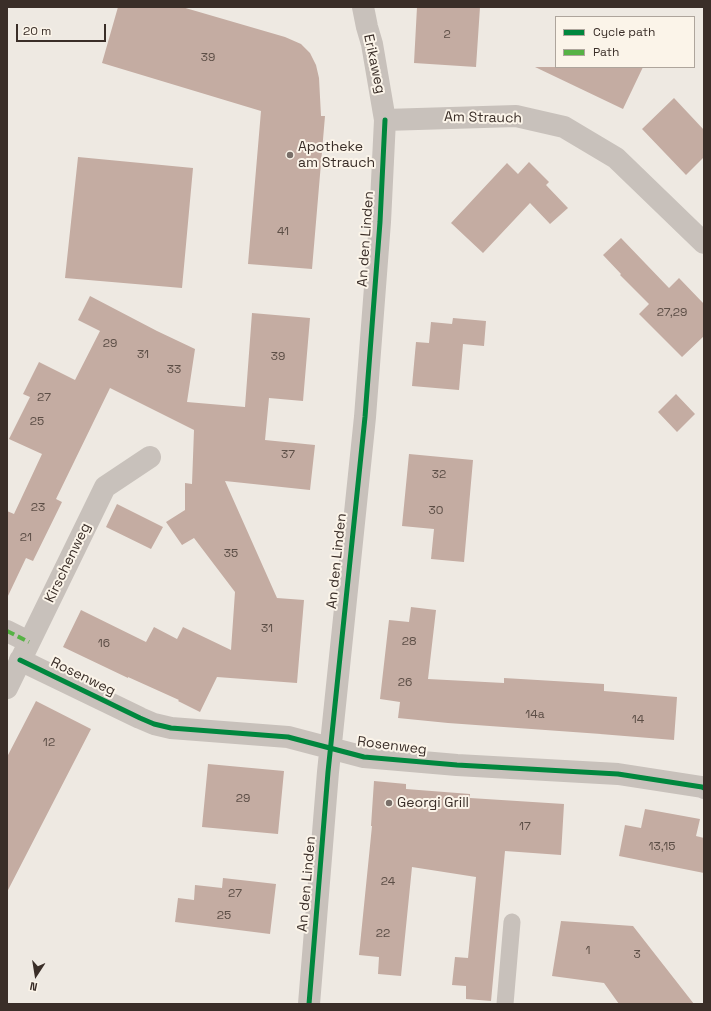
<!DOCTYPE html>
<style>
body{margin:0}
#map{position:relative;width:711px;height:1011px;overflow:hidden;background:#eee9e2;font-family:"Space Grotesk",sans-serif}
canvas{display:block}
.frame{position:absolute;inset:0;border:8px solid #3a2e28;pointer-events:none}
.legend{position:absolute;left:555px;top:16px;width:140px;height:52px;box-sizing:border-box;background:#fbf4e9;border:1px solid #aea59c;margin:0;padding:5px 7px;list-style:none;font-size:12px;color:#3a2e28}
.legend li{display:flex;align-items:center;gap:8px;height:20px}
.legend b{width:20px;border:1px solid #aea59c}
.north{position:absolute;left:16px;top:955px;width:40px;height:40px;-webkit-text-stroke:3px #fbf4e9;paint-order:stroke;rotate:192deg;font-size:11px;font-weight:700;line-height:16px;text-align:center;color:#3a2e28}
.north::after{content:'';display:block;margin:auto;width:14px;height:18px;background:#3a2e28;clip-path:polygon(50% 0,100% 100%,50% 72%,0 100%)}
.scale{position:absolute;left:16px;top:24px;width:90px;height:18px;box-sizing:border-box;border:2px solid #3a2e28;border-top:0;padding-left:5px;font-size:12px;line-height:14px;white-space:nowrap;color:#3a2e28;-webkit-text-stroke:3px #fbf4e9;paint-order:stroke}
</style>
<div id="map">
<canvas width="711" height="1011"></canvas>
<div class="frame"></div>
<ul class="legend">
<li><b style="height:5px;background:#00873e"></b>Cycle path</li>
<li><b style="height:5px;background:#56b245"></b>Path</li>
</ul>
<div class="north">N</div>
<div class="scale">20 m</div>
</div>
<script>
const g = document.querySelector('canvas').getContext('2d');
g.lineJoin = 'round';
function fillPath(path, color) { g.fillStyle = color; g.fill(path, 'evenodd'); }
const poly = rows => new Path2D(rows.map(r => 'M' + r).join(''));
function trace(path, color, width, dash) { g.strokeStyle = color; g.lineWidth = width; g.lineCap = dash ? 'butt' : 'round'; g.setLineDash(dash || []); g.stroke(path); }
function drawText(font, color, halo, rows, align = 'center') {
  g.font = font + ' "Space Grotesk",sans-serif'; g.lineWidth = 4; g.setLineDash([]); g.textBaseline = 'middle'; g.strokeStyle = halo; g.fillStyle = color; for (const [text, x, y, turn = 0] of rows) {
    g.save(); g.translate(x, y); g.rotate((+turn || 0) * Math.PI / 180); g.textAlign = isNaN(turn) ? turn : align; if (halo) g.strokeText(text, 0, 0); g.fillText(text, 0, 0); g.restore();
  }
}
const building = poly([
 [118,7,182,7,285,37,301,44,310,53,316,65,319,78,321,116,325,116,312,269,248,264,261,111,102,63],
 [417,7,480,7,476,67,414,63],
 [535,67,643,67,623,109],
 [674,98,704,130,704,157,686,175,642,129],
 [78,157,193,168,182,288,65,278],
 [529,162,549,182,546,185,568,208,550,224,530,203,483,253,451,223,507,163,518,174],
 [621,238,669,288,679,278,704,304,704,336,682,357,639,314,649,304,620,275,621,274,603,255],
 [90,296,157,331,195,349,187,402,245,407,252,313,310,318,303,401,269,398,265,440,315,445,310,490,225,481,277,598,304,600,297,683,217,677,200,712,178,701,179,700,128,677,128,678,63,647,81,610,146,642,154,627,177,639,183,627,231,650,235,592,194,538,182,545,166,522,185,510,185,483,192,484,194,430,110,388,56,499,62,502,33,561,26,558,7,598,7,511,14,514,42,454,9,439,30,397,23,394,39,362,75,380,100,331,78,320],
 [453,318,486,321,484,346,463,344,459,390,412,386,416,342,429,343,431,322,452,324],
 [676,394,695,414,677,432,658,412],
 [409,454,473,460,464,562,431,559,434,529,402,526],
 [117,504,163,527,151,549,106,527],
 [411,607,436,610,428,679,504,683,504,678,604,684,604,691,677,697,674,740,600,734,601,734,448,723,398,718,400,702,380,699,389,620,409,622],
 [36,701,91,729,7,892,7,757],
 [208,764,284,771,278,834,202,827],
 [374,781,406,784,406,789,470,794,470,798,564,804,561,855,505,851,491,1001,466,999,466,986,452,985,455,957,468,958,476,877,412,867,401,976,378,974,379,957,359,955,372,826,371,826],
 [645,809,700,819,696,836,704,838,704,873,619,856,625,825,641,828],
 [223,878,276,884,270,934,175,922,178,898,194,900,195,885,222,888],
 [561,921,633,926,694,1004,619,1004,604,983,552,976]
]);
const lane = poly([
 [505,1004,512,922]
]);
const street = poly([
 [385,120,516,116,564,127,616,158,704,243],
 [7,631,29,642],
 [20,660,140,718,154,724,171,728,288,737,364,757,457,765,618,774,702,787,704,788],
 [7,688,105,487,150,457],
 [309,1004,328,772,365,417,380,222,385,120,372,44,367,27,363,7]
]);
const quiet = poly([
 [7,631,29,642]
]);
const cycleway = poly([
 [20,660,140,718,154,724,171,728,288,737,364,757,457,765,618,774,702,787,704,788],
 [309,1004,328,772,365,417,380,222,385,120]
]);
const markers = [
 [290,155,4,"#796f69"],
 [389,803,4,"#796f69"]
];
const numberNames = [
 ["2",447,35],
 ["39",208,58],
 ["41",283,232],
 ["27,29",672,313],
 ["29",110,344],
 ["31",143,355],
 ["39",278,357],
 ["33",174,370],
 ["27",44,398],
 ["25",37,422],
 ["37",288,455],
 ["32",439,475],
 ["23",38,508],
 ["30",436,511],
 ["21",26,538],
 ["35",231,554],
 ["31",267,629],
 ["28",409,642],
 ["16",104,644],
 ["26",405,683],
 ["14a",535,715],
 ["14",638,720],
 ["12",49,743],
 ["29",243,799],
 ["17",525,827],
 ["13,15",662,847],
 ["24",388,882],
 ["27",235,894],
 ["25",224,916],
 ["22",383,934],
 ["1",588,951],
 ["3",637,955]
];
const streetNames = [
 ["Erikaweg",374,64,78],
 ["Am Strauch",483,118,1],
 ["An den Linden",366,239,-86],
 ["An den Linden",337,561,-84],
 ["Kirschenweg",68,563,-64],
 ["Rosenweg",83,677,26],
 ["Rosenweg",392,746,7],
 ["An den Linden",307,884,-85]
];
const poiNames = [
 ["Apotheke",298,147],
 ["am Strauch",298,163],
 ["Georgi Grill",397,803]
];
fillPath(building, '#c4aca2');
trace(lane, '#c8c1bb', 17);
trace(street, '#c8c1bb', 22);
trace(quiet, '#56b245', 4, [8, 4]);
trace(cycleway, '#00873e', 5);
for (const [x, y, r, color] of markers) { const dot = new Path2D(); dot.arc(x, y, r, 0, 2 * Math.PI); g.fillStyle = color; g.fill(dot); trace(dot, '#fbf4e9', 1.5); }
drawText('12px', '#5c4e46', null, numberNames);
drawText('14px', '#3a2e28', '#fbf4e9', streetNames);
drawText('14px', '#3a2e28', '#fbf4e9', poiNames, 'left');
</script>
